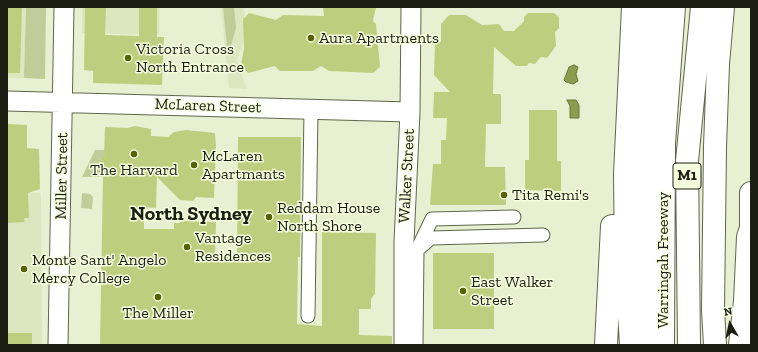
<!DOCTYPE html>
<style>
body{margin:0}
#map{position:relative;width:758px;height:352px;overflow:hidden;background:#e9f0d1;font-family:"Zilla Slab",serif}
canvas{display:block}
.frame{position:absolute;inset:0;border:8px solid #1c1e13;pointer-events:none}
.north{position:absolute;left:710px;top:304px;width:40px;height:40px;-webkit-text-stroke:3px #f6fede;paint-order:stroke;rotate:351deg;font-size:11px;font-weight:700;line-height:16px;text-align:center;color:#1c1e13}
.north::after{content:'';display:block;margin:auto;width:14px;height:18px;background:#1c1e13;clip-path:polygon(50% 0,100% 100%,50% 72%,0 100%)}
</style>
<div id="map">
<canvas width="758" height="352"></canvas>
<div class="frame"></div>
<div class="north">N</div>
</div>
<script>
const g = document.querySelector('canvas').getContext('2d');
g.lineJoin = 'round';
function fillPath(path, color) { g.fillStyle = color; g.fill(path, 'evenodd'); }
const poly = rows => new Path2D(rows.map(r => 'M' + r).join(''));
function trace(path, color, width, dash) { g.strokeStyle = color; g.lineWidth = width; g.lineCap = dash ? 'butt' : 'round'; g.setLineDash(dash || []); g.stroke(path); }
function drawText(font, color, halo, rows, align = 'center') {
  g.font = font + ' "Zilla Slab",serif'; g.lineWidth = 3; g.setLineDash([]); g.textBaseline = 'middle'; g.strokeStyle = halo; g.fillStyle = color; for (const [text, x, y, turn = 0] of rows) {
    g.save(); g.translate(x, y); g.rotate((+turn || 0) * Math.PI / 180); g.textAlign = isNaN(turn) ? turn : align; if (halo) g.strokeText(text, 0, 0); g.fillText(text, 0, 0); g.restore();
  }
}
const built = poly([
 [7,7,26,7,24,78,7,78],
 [82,7,160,7,159,35,82,33],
 [221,7,244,7,245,37,237,61,247,89,229,88],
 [7,192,41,193,42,345,7,345]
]);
const green = poly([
 [26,7,46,7,45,79,24,78],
 [223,7,234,7,236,28,228,56],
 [95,150,105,150,104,158,101,158,99,165,103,177,82,177],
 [82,193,90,194,93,197,92,209,81,208]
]);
const water = poly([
 [574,65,578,67,576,74,578,81,573,84,566,82,564,80,569,67,574,65],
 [567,100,576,100,579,105,579,118,570,118,570,106,567,100]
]);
const building = poly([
 [7,7,22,7,20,73,7,73],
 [85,7,106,7,105,35,139,36,139,7,157,7,157,37,164,37,162,85,93,83,93,71,84,70],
 [323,7,376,7,373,21,376,24,380,67,373,73,329,71,321,66,313,71,280,71,275,66,248,73,241,65,244,48,243,19,249,13,276,20,283,15,324,16],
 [528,13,554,13,559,17,559,28,555,32,556,46,547,58,541,57,535,64,529,63,527,66,516,66,494,47,493,94,501,94,501,124,486,124,485,167,505,167,506,205,430,205,433,164,441,164,441,140,446,140,447,118,433,118,434,92,450,92,434,75,435,42,441,42,441,24,449,15,466,15,482,25,499,24,504,31,514,31,524,21,524,17],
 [529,110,557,110,557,161,561,161,561,191,525,190,525,160,529,160],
 [7,124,27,125,27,148,39,149,40,189,28,193,29,218,24,218,25,222,7,223],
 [135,126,151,129,151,136,168,137,174,132,186,130,215,133,216,146,214,198,196,197,193,201,180,200,157,177,156,208,144,207,144,229,174,229,174,223,180,223,181,221,216,222,215,256,237,256,238,137,301,137,300,257,298,257,297,324,322,326,322,232,376,233,375,294,371,299,371,309,359,309,359,335,392,336,392,345,100,345,103,177,99,165,101,158,104,158,105,127,127,128],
 [433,253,494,253,494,329,433,329],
 [7,333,32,333,32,345,7,345]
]);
const street = poly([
 [514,217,432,219,417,250,431,238,543,235],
 [308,316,311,109],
 [416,345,417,250]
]);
const secondary = poly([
 [7,101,410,112],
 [58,345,64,7],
 [404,345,404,242,410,112,411,7]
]);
const highway = poly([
 [751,193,751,229],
 [645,336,647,86,653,7],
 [606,345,612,226],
 [631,345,626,261,625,174,633,7],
 [663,345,664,143,674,7],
 [689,345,687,161,702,7],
 [715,345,713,310,715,147,718,64,723,7],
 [740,345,745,301,748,237,751,228]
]);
const markers = [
 [311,38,4,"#566203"],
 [128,58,4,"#566203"],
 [134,154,4,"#566203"],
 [194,165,4,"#566203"],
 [504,195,4,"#566203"],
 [269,217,4,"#566203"],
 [187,247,4,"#566203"],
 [24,269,4,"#566203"],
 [463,291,4,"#566203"],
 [158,297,4,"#566203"]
];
const shields = [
 [687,176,28]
];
const shieldNames = [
 ["M1",687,176]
];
const poiNames = [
 ["Aura Apartments",319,38],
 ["Victoria Cross",136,49],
 ["North Entrance",136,67],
 ["McLaren",202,156],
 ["Apartmants",202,174],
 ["The Harvard",134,170,"center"],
 ["Tita Remi's",512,195],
 ["Reddam House",277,208],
 ["North Shore",277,226],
 ["Vantage",195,238],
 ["Residences",195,256],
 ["Monte Sant' Angelo",32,260],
 ["Mercy College",32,278],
 ["East Walker",471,282],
 ["Street",471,300],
 ["The Miller",158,313,"center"]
];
const streetNames = [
 ["McLaren Street",208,106,2],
 ["Miller Street",62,176,-89],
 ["Walker Street",407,176,-87],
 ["Warringah Freeway",663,260,-90]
];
const districtNames = [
 ["North Sydney",191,214]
];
fillPath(built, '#dde6bf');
fillPath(green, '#c1cc98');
fillPath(water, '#8e9c4d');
trace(water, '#6c763c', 1);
fillPath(building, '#bece7e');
trace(street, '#60664b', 15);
trace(secondary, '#60664b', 21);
trace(highway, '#60664b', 24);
trace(street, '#fff', 13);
trace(secondary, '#fff', 19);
trace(highway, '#fff', 22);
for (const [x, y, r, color] of markers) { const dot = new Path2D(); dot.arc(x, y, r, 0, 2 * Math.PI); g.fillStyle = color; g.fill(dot); trace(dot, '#f6fede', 1.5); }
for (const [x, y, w] of shields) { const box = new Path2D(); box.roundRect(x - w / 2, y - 13, w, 26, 3); g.fillStyle = '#f6fede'; g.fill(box); trace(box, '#1c1e13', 1); }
drawText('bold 15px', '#1c1e13', null, shieldNames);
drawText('16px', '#1c1e13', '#f6fede', poiNames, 'left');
drawText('16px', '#1c1e13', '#f6fede', streetNames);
drawText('bold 20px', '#1c1e13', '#f6fede', districtNames);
</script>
